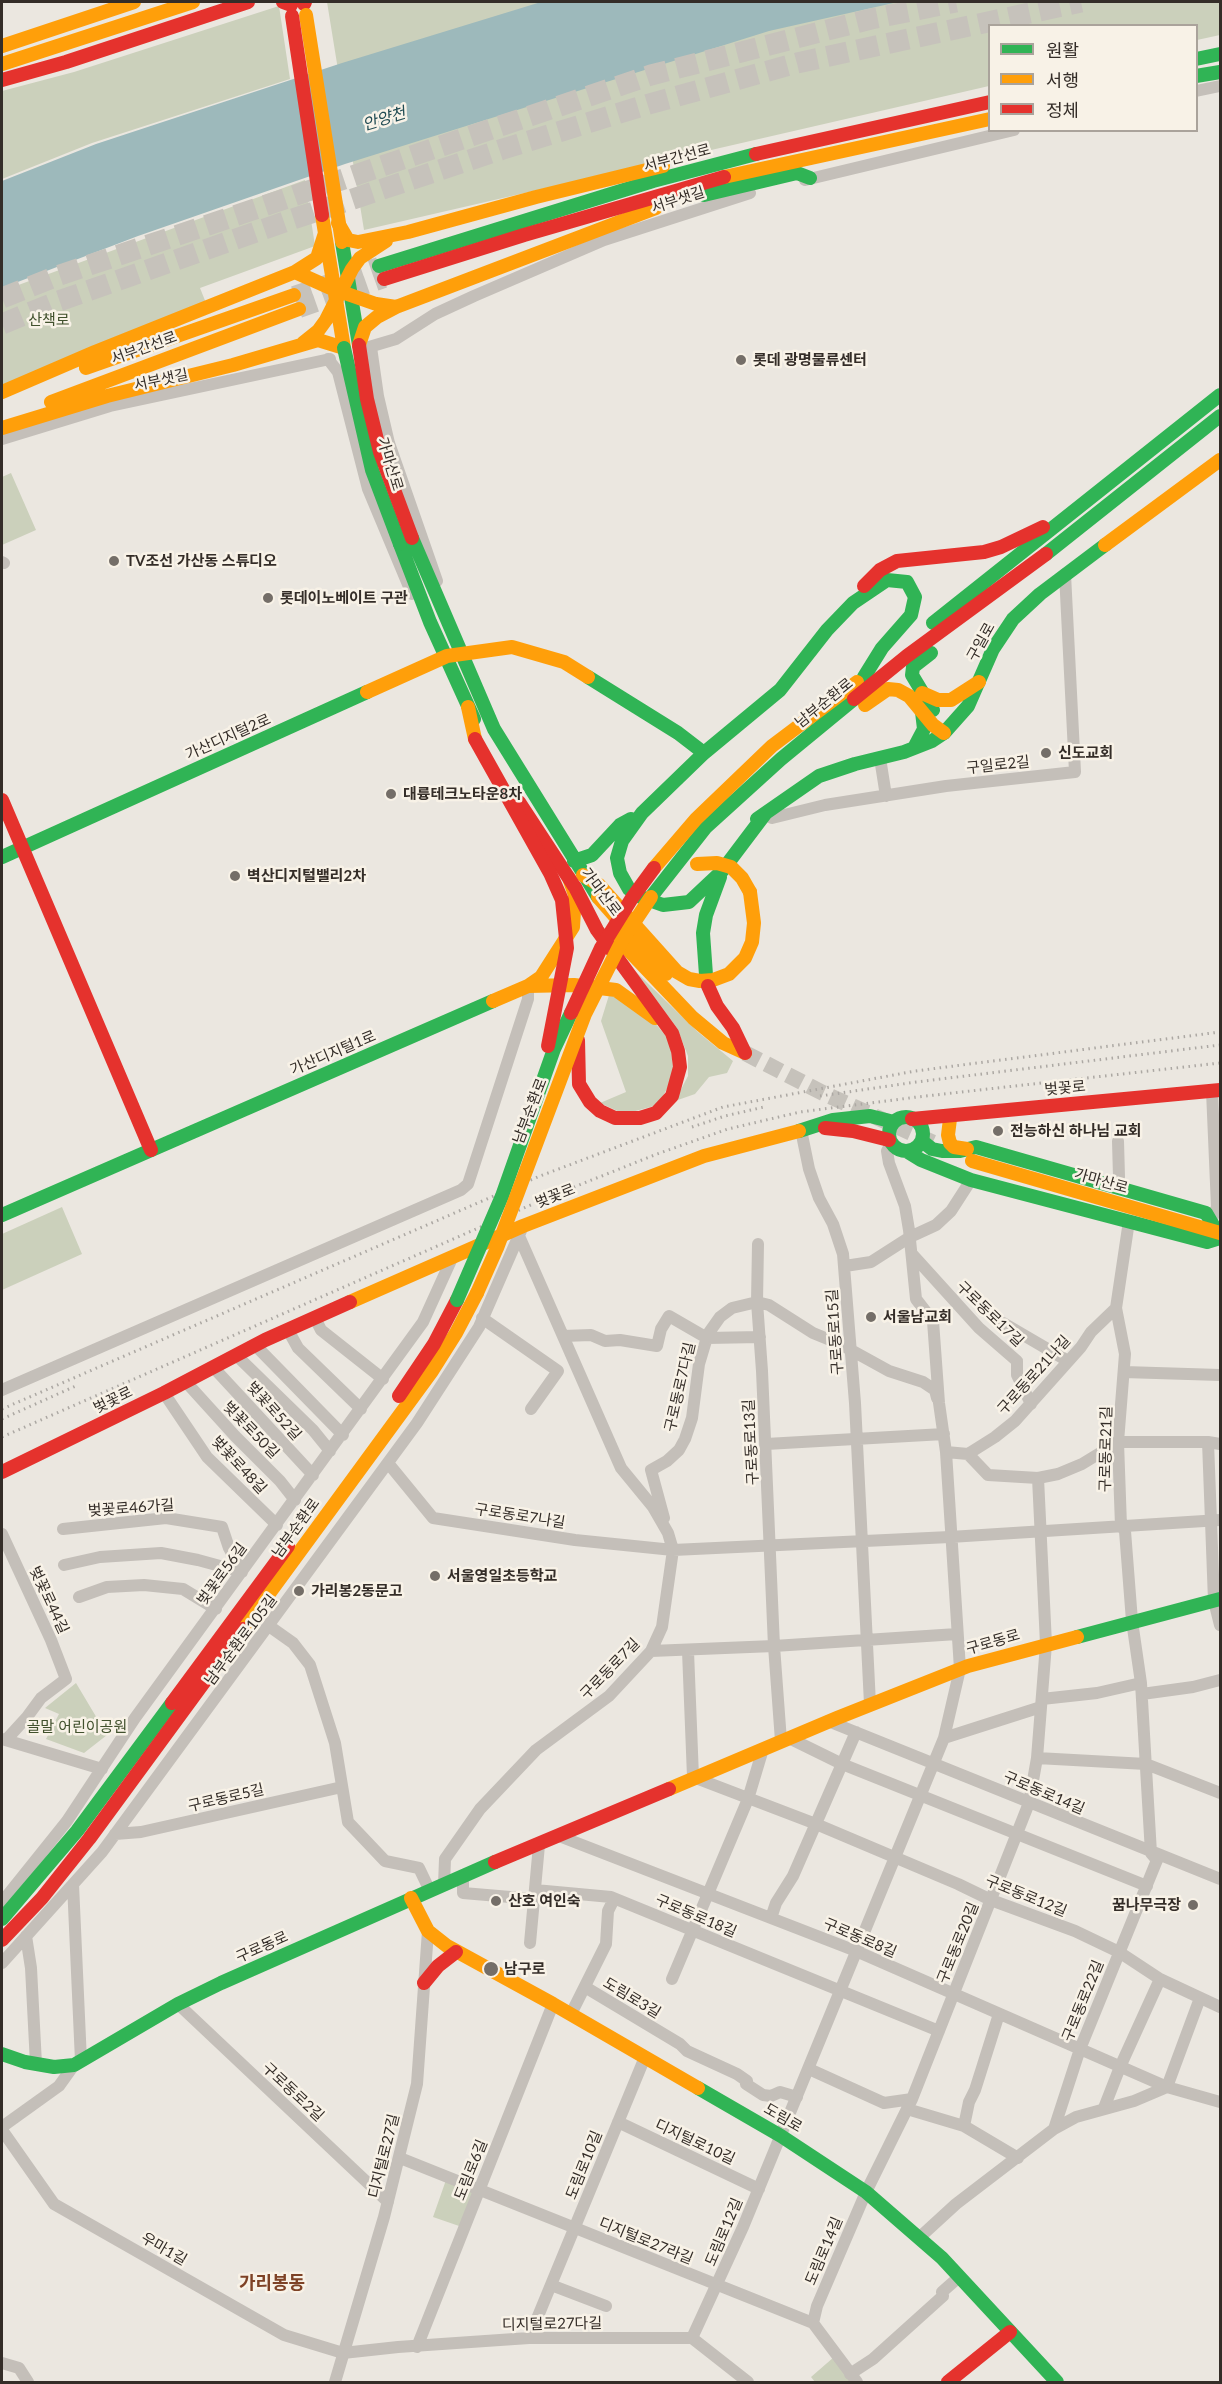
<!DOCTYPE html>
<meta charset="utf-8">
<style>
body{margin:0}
#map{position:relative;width:1222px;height:2384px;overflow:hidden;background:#ebe7e0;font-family:Lato,"Noto Sans KR",sans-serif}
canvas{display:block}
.frame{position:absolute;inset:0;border:3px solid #342d28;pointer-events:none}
.legend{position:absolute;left:988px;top:24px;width:210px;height:108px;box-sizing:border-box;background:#f8f2e7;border:2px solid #aaa39b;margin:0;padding:8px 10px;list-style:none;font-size:18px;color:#342d28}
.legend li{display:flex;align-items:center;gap:12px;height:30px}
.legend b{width:30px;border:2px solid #aaa39b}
</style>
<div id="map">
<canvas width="1222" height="2384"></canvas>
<div class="frame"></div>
<ul class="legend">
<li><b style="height:8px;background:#30b455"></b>원활</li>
<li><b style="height:8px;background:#ff9f0a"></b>서행</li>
<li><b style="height:8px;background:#e5322d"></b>정체</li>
</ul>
</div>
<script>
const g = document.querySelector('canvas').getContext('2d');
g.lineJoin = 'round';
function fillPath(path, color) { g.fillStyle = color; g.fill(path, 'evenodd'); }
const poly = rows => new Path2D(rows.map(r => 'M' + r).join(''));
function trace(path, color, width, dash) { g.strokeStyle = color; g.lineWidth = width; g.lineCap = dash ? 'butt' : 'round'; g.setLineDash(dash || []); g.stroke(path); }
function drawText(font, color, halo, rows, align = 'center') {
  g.font = font + ' Lato,"Noto Sans KR",sans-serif'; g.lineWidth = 5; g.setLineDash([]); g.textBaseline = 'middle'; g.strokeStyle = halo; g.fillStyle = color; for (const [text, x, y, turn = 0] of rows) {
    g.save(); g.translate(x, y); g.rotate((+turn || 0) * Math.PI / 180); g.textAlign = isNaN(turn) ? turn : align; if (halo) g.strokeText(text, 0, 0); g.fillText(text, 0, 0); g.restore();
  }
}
const green = poly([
 [327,2,1220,2,1220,35,1197,40,1196,26,990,26,989,86,364,230],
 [279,6,290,79,92,143,2,179,2,91,74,72],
 [305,180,315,246,200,288,206,303,2,389,2,291],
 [11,473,36,530,2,545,2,477],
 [635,971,698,1032,733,1061,727,1073,709,1077,695,1094,675,1101,688,1076,688,1056,677,1028],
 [610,992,655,1023,670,1041,674,1076,658,1105,624,1114,600,1103,626,1092,601,1021],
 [62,1207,82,1254,2,1290,2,1234],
 [76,1683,107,1735,84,1753,46,1739,59,1714,45,1708],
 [446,2180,475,2191,462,2227,433,2217],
 [834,2357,852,2382,815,2382,811,2377]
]);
const water = poly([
 [541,2,898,2,769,31,345,164,138,236,2,288,2,181,96,144,342,63]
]);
const secondaryTunnel = poly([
 [745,1053,823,1093,936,1144]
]);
const primaryTunnel = poly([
 [294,295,379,266],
 [299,309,384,279]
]);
const highwayTunnel = poly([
 [2,298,57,276,651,75,871,19,956,2],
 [2,324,56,302,293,219,503,149,649,104,797,63,1081,2]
]);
const street = poly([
 [1196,91,1220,86],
 [805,180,1014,130],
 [369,347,396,339,435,314,474,296,604,240,750,193],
 [371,347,378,396,389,443,437,581],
 [328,359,338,372,368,489,412,594],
 [2,439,110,406,330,359],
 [2,562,4,563],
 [880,758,886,796],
 [765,814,772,818,825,805,946,786,1075,772,1065,574],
 [801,1130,809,1169,819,1198,833,1224,843,1254,855,1403,870,1704],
 [1114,1187,1119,1177,1118,1141],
 [1211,1221,1217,1207,1212,1091],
 [758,1244,757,1302,762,1371,774,1646,781,1741],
 [912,1254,979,1328,1017,1361,1017,1375,1031,1404],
 [845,1266,871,1262,910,1237,936,1225,951,1211,971,1180],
 [315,1318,321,1330,383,1379],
 [482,1318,558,1371,531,1409],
 [1003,1323,1068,1361],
 [288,1330,298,1348,361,1409],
 [563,1336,591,1335,605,1341,620,1340,657,1346,661,1329,669,1316,707,1338,760,1337],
 [255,1345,343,1435],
 [236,1355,313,1430,330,1451],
 [213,1367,313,1475],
 [1124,1372,1220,1375],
 [186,1382,235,1436,280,1481,295,1500],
 [2,1390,461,1190,468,1184,528,999,528,986],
 [164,1393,207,1457,277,1525],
 [1208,1442,1214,1601,1220,1625],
 [766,1444,944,1434],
 [946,1452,968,1454,988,1475,1038,1478,1058,1474,1082,1464,1118,1442,1208,1442,1220,1444],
 [968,1454,995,1437,1015,1421,1081,1347,1091,1332,1116,1308],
 [388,1463,433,1518,575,1540,673,1550,950,1537,1220,1520],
 [664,1518,651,1470,667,1461,679,1450,685,1439,692,1418,699,1364,708,1334,720,1317,732,1308,757,1302,769,1305,813,1333,840,1344,889,1371,923,1382,935,1390,937,1398],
 [63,1529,166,1518,222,1527,229,1548,242,1572],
 [2,1534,51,1640,66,1679,41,1698,27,1717,6,1740],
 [64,1565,100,1557,161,1553,198,1560,242,1572],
 [79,1597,107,1587,144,1585,183,1589,216,1609],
 [269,1626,293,1643,310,1665,335,1743,348,1822,385,1861,419,1868,430,1891],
 [651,1651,774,1646,957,1634],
 [688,1651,693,1777,816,1824,958,1884,991,1900,1075,1931,1119,1952,1160,1979,1220,2007],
 [1142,1694,1193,1687,1220,1680],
 [1042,1699,1097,1693,1141,1683],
 [828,1721,1220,1879],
 [789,1738,842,1764,1147,1886],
 [944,1738,1041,1707],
 [2,1739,102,1769],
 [1037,1758,1146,1764,1220,1793],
 [115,1834,141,1832,342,1787],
 [559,1836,856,1951,1167,2087,1220,2102],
 [463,1877,463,1893,534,1899],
 [73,1884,81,2061],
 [444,1885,445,1859,480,1809,536,1750,609,1696,651,1651,662,1627,673,1550,668,1533,653,1507,621,1468,519,1236],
 [535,1890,611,1897,939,2031],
 [2,1902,67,1821,135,1718,423,1322,453,1256],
 [771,1918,776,1903,793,1876,856,1732],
 [26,1936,31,1968,36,2064],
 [530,1943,539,1845],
 [2,1963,102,1852,417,1423,479,1327,523,1226],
 [672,1979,748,1799,763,1749],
 [585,1987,680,2044,687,2051,737,2074,747,2081,746,2084,763,2095,771,2096,780,2092,797,2097],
 [178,2004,388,2202],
 [571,2014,606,1944,608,1911,614,1899],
 [809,2069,884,2103,912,2099],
 [1104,2108,1120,2067,1160,1979],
 [907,2109,964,2126,1018,2158],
 [618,2122,759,2189],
 [964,2126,969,2102,975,2090,999,2014],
 [2,2127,59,2086,74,2065],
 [1054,2129,1076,2117,1134,2101,1167,2087,1200,1998],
 [2,2130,54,2204,284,2335,343,2353,398,2347,529,2338,692,2338,748,2382],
 [400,2158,813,2323,857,2382],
 [920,2237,956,2204,1054,2129,1080,2049,1157,1860,1151,1853,1141,1683,1132,1621,1125,1531,1121,1526,1118,1442,1125,1354,1116,1308,1129,1221],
 [551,2285,606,2306],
 [813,2323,817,2306,866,2192,912,2099,1029,1803,1037,1758,1046,1644,1038,1478],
 [529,2338,645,2057],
 [692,2338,743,2227,944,1738,960,1669,946,1452,939,1403,933,1321,916,1299,909,1230,905,1206,889,1163,887,1151,891,1144],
 [417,2347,553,2004],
 [2,2363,19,2368,28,2382],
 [850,2374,873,2359,943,2296,942,2292,959,2277],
 [335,2382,384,2217,417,2084,428,1931]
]);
const fast = poly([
 [1196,59,1220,54],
 [1196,76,1220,72],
 [704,195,797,173,810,178],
 [342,242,359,345],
 [379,266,653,181,756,154],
 [412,538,494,729,598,897],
 [400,544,430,622,474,719],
 [1046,554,1220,416],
 [933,623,1220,395],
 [931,653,913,667,912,675,933,710],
 [588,677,678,733,704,753,642,813,622,841,617,858,620,873,629,889,638,896,663,905,689,902,722,871,765,814],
 [914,748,924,729,922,712],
 [704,753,780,690,827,630,853,603,887,580,907,582,915,597,911,615,882,648,864,677],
 [757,819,819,776,855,764,904,752,932,741,944,733,968,706,993,649,1013,619,1040,594,1105,545],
 [2,857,367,692],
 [574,861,592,855,620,825,631,819],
 [651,897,706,827,781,759,854,699],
 [706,975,703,933,706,915,720,877],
 '889 1134a17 17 0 1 1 34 0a17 17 0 1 1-34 0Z',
 [799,1131,833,1120,870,1116,894,1122],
 [922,1141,932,1149,942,1151,960,1151,976,1147,1206,1213,1217,1232],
 [908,1152,921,1160,971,1180,1207,1242,1220,1238],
 [2,1215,493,1001],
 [1077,1637,1220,1599],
 [2,1919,77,1831,172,1703],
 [2,2054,25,2062,54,2067,74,2065,178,2004,221,1983,495,1862],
 [698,2088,781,2136,866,2192,942,2258,1057,2382]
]);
const slow = poly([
 [2,46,134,2],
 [2,64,193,2],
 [724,177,990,119],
 [322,215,344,348],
 [338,223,348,240,358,242,408,232,536,197,663,166],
 [295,272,333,289,376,304,396,307],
 [303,343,318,331,326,320,352,269,360,258,386,241],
 [359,345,365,327,377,317,396,307,656,208],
 [86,368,294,295],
 [2,392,95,352,295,272,317,258,325,233],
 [51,402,299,309],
 [2,428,107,396,233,365,318,340,344,348],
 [1105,545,1220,460],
 [367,692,447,656,512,647,564,662,588,677],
 [922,693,938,700,951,700,979,682],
 [865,705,888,689,898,690,909,696,933,725,944,733],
 [468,707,475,739],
 [654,868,696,819,772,746,857,682],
 [583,875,599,885,677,972,689,979,700,981,713,980,729,974,745,958,752,942,754,923,750,892],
 [598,897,666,974],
 [613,934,693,1018,723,1043,745,1053],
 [528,986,574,985,616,990,655,1018],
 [493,1001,528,986,541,977,573,927,575,895,569,878],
 [950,1119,948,1135,950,1143,954,1147,967,1149],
 [972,1161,1220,1233],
 [350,1302,523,1226,704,1156,799,1131],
 [243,1629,432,1371,456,1333,477,1293],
 [669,1789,837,1718,968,1666,1077,1637],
 [411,1898,428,1931,447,1946,553,2004,698,2088]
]);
const jam = poly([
 [283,2,291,5],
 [304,4,305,2],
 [2,80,66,62,248,2],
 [756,154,990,102],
 [384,279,524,235,724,177],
 [864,586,880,570,897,561,984,552,1001,547,1043,527],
 [854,699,907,656,1046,554],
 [2,800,151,1150],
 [519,802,574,886],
 [575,887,597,930,672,1033,678,1051,680,1067,672,1096,656,1113,640,1118,615,1118,600,1111,590,1102,579,1084,578,1040],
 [708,986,717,1006,733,1028,745,1053],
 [912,1119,1220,1090],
 [825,1128,853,1131,889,1140],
 [399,1396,434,1344,457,1300],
 [2,1472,164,1393,265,1340,350,1302],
 [172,1703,288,1546],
 [495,1862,669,1789],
 [2,1940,42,1898,89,1839,243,1629],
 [424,1983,438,1966,456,1952],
 [948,2382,1010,2332]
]);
const rail = poly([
 [820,1096,916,1082,1220,1045],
 [692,1127,725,1116,764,1107],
 [2,1409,540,1176,723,1107,915,1071,1220,1032],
 [2,1419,78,1385],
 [2,1437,549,1197,657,1154,728,1129,800,1112,917,1097,1220,1063]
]);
const fastBridge = poly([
 [344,348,372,470,400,544],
 [457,1300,502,1196,554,1049,571,1013]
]);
const slowBridge = poly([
 [306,15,342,242],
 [697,864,717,863,731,867,742,878,750,892],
 [477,1293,497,1248,585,1014,623,939,651,897]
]);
const jamBridge = poly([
 [292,16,322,215],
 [359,345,367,399,380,452,412,538],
 [475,739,550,873,562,900,567,948,548,1046],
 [571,1013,601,948,632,898,654,868]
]);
const markers = [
 [741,360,6,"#746e68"],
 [114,561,6,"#746e68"],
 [268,598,6,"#746e68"],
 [1046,753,6,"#746e68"],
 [391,794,6,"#746e68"],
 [235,876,6,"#746e68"],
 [998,1131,6,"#746e68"],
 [871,1317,6,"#746e68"],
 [435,1576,6,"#746e68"],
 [299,1591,6,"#746e68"],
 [496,1901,6,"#746e68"],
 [1193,1905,6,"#746e68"],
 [491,1969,8,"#746e68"]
];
const streetNames = [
 ["서부간선로",677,158,-15],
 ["서부샛길",678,200,-18],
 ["서부간선로",144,348,-20],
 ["서부샛길",161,380,-12],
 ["가마산로",390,464,73],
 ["구일로",981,642,-61],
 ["남부순환로",824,703,-39],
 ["가산디지털2로",228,737,-24],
 ["구일로2길",998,765,-6],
 ["가마산로",601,892,53],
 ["가산디지털1로",333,1053,-23],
 ["벚꽃로",1065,1088,-5],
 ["남부순환로",530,1111,-69],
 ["가마산로",1101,1181,16],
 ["벚꽃로",555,1196,-21],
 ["구로동로17길",990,1314,44],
 ["구로동로15길",835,1332,-94],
 ["구로동로21나길",1034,1375,-48],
 ["구로동로7다길",680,1387,-77],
 ["벚꽃로",113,1400,-26],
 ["벚꽃로52길",274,1411,48],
 ["벚꽃로50길",251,1430,46],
 ["구로동로13길",751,1442,-93],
 ["구로동로21길",1106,1449,-89],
 ["벚꽃로48길",239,1465,47],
 ["벚꽃로46가길",131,1508,-4],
 ["구로동로7나길",520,1516,9],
 ["남부순환로",296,1528,-54],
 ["벚꽃로56길",222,1574,-54],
 ["벚꽃로44길",49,1600,65],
 ["남부순환로105길",241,1640,-53],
 ["구로동로",993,1642,-16],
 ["구로동로7길",610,1669,-46],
 ["구로동로14길",1044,1793,23],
 ["구로동로5길",226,1798,-13],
 ["구로동로12길",1026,1896,22],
 ["구로동로18길",696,1916,23],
 ["구로동로8길",860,1938,23],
 ["구로동로20길",958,1943,-68],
 ["구로동로",262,1947,-24],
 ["도림로3길",632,1998,31],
 ["구로동로22길",1083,2001,-68],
 ["구로동로2길",293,2092,43],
 ["도림로",783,2118,30],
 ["디지털로10길",695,2142,25],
 ["디지털로27길",384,2156,-76],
 ["도림로10길",584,2165,-68],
 ["도림로6길",471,2170,-68],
 ["도림로12길",724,2232,-67],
 ["디지털로27라길",646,2241,22],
 ["우마1길",164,2249,30],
 ["도림로14길",824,2251,-67],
 ["디지털로27다길",552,2324,-1]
];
const parkNames = [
 ["산책로",49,320],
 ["골말 어린이공원",77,1727]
];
const poiNames = [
 ["롯데 광명물류센터",753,360],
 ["TV조선 가산동 스튜디오",126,561],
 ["롯데이노베이트 구관",280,598],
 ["신도교회",1058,753],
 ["대륭테크노타운8차",403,794],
 ["벽산디지털밸리2차",247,876],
 ["전능하신 하나님 교회",1010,1131],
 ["서울남교회",883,1317],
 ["서울영일초등학교",447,1576],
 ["가리봉2동문고",311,1591],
 ["산호 여인숙",508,1901],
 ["꿈나무극장",1181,1905,"right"],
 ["남구로",504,1969]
];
const waterNames = [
 ["안양천",384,119,-17]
];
const quarterNames = [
 ["가리봉동",272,2283]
];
fillPath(green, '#cbd0bb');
fillPath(water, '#9db9bb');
trace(secondaryTunnel, '#c6c2bb', 16, [16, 8]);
trace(primaryTunnel, '#c6c2bb', 18, [18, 9]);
trace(highwayTunnel, '#c6c2bb', 21, [21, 10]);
trace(street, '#c4bfb9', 12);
trace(fast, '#30b455', 14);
trace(slow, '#ff9f0a', 14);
trace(jam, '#e5322d', 14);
trace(rail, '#aca8a3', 3, [1.5, 4.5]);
trace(fastBridge, '#30b455', 14);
trace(slowBridge, '#ff9f0a', 14);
trace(jamBridge, '#e5322d', 14);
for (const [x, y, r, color] of markers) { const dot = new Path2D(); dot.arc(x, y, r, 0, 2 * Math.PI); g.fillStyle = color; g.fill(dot); trace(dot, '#f8f2e7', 2); }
drawText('15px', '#342d28', '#f8f2e7', streetNames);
drawText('15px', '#41512d', '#f8f2e7', parkNames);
drawText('bold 15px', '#342d28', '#f8f2e7', poiNames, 'left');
drawText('italic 16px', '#204b53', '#f8f2e7', waterNames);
drawText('bold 18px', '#7e4226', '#f8f2e7', quarterNames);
</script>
